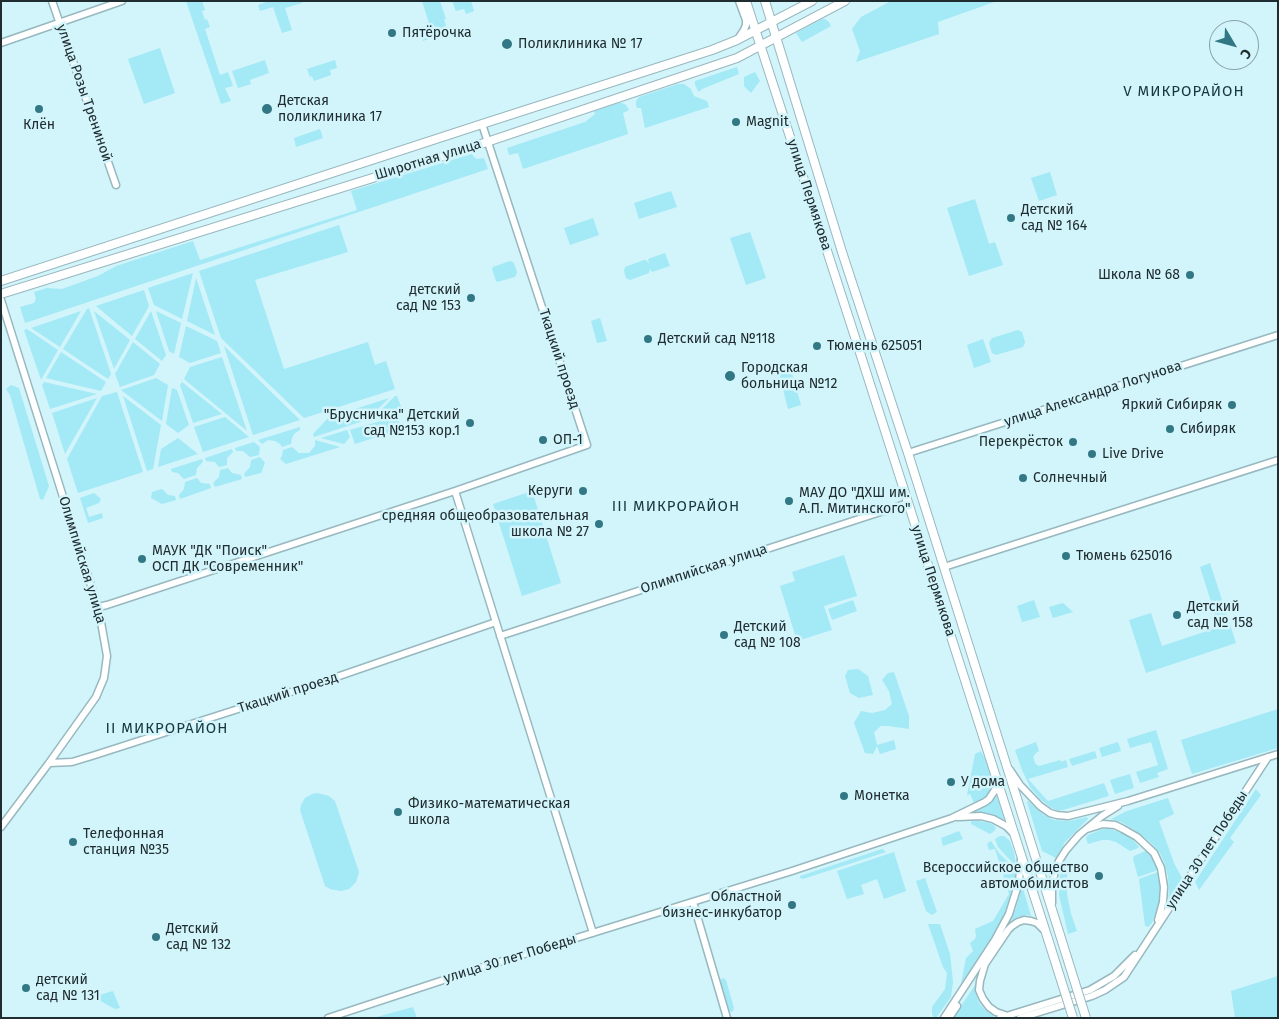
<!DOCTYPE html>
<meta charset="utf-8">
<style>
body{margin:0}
#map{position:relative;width:1279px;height:1019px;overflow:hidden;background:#d2f4fb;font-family:"Fira Sans",sans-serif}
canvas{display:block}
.frame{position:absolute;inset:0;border:2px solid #202d30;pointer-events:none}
.north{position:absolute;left:1209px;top:20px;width:50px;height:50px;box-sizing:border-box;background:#d2f4fb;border:1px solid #8ba4aa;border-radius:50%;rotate:127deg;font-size:14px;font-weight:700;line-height:20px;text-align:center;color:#202d30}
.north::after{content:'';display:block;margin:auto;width:18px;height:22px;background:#327884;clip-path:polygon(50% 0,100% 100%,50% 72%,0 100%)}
</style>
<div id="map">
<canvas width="1279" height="1019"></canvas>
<div class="frame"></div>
<div class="north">С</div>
</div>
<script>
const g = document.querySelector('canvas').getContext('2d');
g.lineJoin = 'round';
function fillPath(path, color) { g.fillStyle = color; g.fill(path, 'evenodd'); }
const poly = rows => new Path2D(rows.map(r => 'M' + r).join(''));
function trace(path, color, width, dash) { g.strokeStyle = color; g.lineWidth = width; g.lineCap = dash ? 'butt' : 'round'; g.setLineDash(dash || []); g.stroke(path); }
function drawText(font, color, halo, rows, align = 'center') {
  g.font = font + ' "Fira Sans",sans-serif'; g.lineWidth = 5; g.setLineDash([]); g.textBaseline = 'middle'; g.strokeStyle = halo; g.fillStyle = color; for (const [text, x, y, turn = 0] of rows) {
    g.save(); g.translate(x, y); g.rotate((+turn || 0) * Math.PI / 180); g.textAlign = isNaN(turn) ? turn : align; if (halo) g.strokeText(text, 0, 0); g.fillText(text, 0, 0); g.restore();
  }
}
const green = poly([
 [186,1,202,1,205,10,202,11,205,20,207,19,210,27,205,29,220,75,228,72,233,86,225,88,231,101,221,104],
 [269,1,302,1,302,3,285,8,292,30,282,33,273,7,260,11,258,5],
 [422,1,440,1,446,19,444,19,446,26,441,28,443,34,423,41,420,33,431,29],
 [452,1,471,1,474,11,466,14,464,9,456,11],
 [891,1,997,1,938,22,939,34,856,62,860,51,852,29,861,17],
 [822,19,825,19,829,22,831,26,802,42,796,33],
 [160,48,175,93,144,104,128,59],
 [265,60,269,73,250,80,251,84,238,88,232,71],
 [335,60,337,68,330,70,331,75,314,81,312,76,310,77,307,69],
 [737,67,739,74,702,89,699,92,697,89,695,85,695,81],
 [755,72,760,81,751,93,744,86,744,77],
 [678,84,684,84,691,89,694,96,707,101,709,107,645,128,641,108,637,108,636,105,636,101,639,97],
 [617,103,622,103,626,105,629,110,623,113,628,134,523,169,518,153,509,155,507,148,585,122,595,114,594,111],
 [320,129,323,138,296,147,294,138],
 [472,154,474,157,477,159,484,158,488,169,25,323,20,307,34,303,36,299,34,292,47,288,62,289,98,276,116,266,193,241,200,260,357,210,351,191],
 [1050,172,1057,195,1039,201,1031,178],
 [671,191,677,207,639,219,634,203],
 [975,199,989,244,995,242,1003,265,969,276,947,208],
 [593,218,599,235,570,245,564,228],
 [339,225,348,252,255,280,284,369,368,342,375,365,386,361,395,389,304,418,221,338,199,271],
 [750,232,766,278,746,285,730,238],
 [665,253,670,266,652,272,650,269,649,273,630,280,626,278,624,271,625,267,644,260,646,260,649,264,648,259],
 [510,261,514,263,517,272,516,275,515,277,497,282,496,281,492,269,493,267],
 [193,273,182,319,154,305,148,288],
 [196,278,215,335,187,321],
 [144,290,149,306,132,336,96,306],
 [89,308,111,374,108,379,63,349,87,309],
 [81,311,60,347,31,328],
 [94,311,130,340,114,369],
 [151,311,166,355,162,361,135,339],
 [156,311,181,323,174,354,169,351],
 [600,318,607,341,597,343,591,321],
 [186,326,217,341,221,353,190,363,179,357],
 [27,329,58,350,41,380,24,330],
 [1018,330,1022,332,1025,342,1023,347,996,355,992,353,989,343,992,338],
 [983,339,991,362,974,368,967,345],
 [133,342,160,364,154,375,120,387,115,374],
 [224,346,300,420,253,435],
 [61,352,106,382,101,391,46,378],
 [222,357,247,431,184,379,190,367],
 [777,365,791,370,801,405,788,409],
 [156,378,168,385,162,421,121,390],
 [44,382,97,394,50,409,42,385],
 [182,382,222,414,193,423,180,385],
 [11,385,19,388,49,486,43,500,40,499,10,395,6,389],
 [172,388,177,390,189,425,178,433,166,424],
 [117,392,143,472,78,493,67,459,102,396],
 [123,396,161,425,153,469,147,471],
 [395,396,397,396,402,409,374,417],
 [97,398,65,454,52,413],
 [389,398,368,419,343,413],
 [337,415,363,421,314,437,313,434,328,418],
 [397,416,402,430,392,432,388,429,384,420],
 [225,417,249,437,203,452,194,427],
 [384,420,389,433,355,444,350,430],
 [300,427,300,430,295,433,292,438,291,444,282,447,280,444,275,441,268,440,262,444,258,440],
 [347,430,350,437,344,444,321,438],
 [178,438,198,454,158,467,161,449],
 [315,440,340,447,286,464,280,459,282,456,283,450,292,447,299,453,309,453,315,446],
 [254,442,260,447,259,455,250,457,243,451,236,451,235,448],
 [232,449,233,452,227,458,227,465,219,467,215,462,206,461,205,458],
 [260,457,265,463,261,473,245,477,244,474,250,467,251,460],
 [202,459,203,462,197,468,196,475,184,479,178,473,172,472,171,469],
 [228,468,232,473,241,475,242,479,215,487,213,483,219,477,220,470],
 [197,478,201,483,210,484,211,488,180,499,179,495,184,489,185,482],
 [162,489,168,495,175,496,176,500,162,504,151,498,152,492],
 [532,491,561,583,522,596,493,504],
 [94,493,101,499,99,503,86,508,89,517,102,513,103,518,88,523,80,498],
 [844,555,857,596,824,606,832,630,797,641,780,586,795,581,792,572],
 [1210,563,1236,643,1146,673,1129,620,1151,613,1162,646,1219,627,1200,567],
 [853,600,857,611,832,620,828,609],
 [1034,600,1040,617,1022,622,1017,606],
 [1063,603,1073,612,1053,618,1049,607],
 [858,669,868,676,873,695,859,698,850,693,845,676,848,670],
 [894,672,909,716,909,729,888,726,881,726,874,732,877,745,894,740,896,749,880,754,877,746,873,754,865,753,854,723,861,711,872,713,885,710,892,704,889,691,882,680,888,673],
 [1278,709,1278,748,1192,774,1181,740],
 [1156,730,1168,769,1157,773,1159,777,1140,783,1136,772,1158,765,1151,742,1130,748,1127,739],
 [1036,742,1039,751,1036,753,1033,757,1035,763,1037,765,1039,766,1060,760,1061,762,1066,760,1068,767,1028,779,1048,801,1104,783,1109,796,1063,810,1056,810,1050,807,1040,799,1030,787,1022,770,1015,750],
 [1118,742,1121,751,1102,757,1099,748],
 [981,751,989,766,992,783,991,791,988,796,974,803,970,794,967,795,975,754],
 [1095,751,1097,758,1072,766,1069,759],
 [1130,774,1134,788,1115,794,1110,780],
 [1256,789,1261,795,1230,838,1234,842,1199,890,1195,882],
 [317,793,329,796,335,801,359,872,356,882,349,889,341,891,330,889,325,886,300,810,301,805,305,798,312,794],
 [997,795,1005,820,996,816,986,813,974,813,974,811,983,807,992,801],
 [1168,798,1174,814,1159,821,1174,863,1183,880,1168,903,1169,892,1168,876,1164,862,1160,853,1151,843,1135,830,1121,822,1111,819,1127,811],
 [1028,801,1044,815,1054,820,1069,821,1087,817,1088,819,1065,842,1056,858,1042,851,1027,802],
 [973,821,979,821,987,822,994,825,996,829,993,832,990,834,971,824,971,822],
 [1103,829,1110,829,1122,833,1134,841,1139,847,1136,849,1130,851,1116,842,1109,840,1102,840,1088,844,1086,838,1088,835],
 [959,831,963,839,943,846,941,838],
 [1000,836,1004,836,1010,841,1014,852,1017,870,1011,861,998,847,995,839],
 [991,841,999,853,1008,862,1016,875,1016,882,1010,905,998,931,963,985,961,984,966,958,973,951,970,943,975,939,976,936,975,929,993,921,1009,894,995,849,989,850,987,844],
 [882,849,886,852,803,879,800,878,800,876],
 [1145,851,1148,852,1152,858,1158,870,1138,877,1133,859,1134,856],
 [894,852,906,891,884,899,877,879,861,885,864,894,847,899,837,871],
 [1066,861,1072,863,1067,871,1067,894,1071,914,1077,931,1068,934,1059,895,1060,877,1062,868],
 [1158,872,1160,887,1159,901,1152,923,1148,927,1145,926,1139,879],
 [925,878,937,912,932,915,926,911,916,881],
 [1022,885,1031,916,1027,915,1018,917,1009,923,1016,908],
 [928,924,940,924,950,954,953,982,951,997,936,1018,934,1018,932,1014,932,1007,945,989,947,973,943,967],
 [1278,976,1278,1018,1235,1018,1231,991],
 [723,978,726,980,734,1008,733,1011,731,1012,729,1010,720,981,721,979],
 [975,985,976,994,979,1003,986,1011,995,1016,991,1018,953,1018],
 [113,991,120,1008,115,1009,93,997],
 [413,1007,417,1018,373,1018]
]);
const minor = poly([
 [52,1,116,185],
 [738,39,744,30,746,25,746,20,739,1],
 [1,43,122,1],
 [1,300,99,611,107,656,104,678,96,697,49,763,1,827],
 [908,453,1278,335],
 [455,491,593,933],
 [944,567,1278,460],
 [98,607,107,605,455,491,587,445,482,124],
 [500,636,908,503],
 [49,763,72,762,95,755,322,682,496,622],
 [1010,770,1020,785,1040,806,1050,813,1057,815,1068,816,1128,801,1278,754],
 [958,817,981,816,993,819,1006,826,1013,833],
 [1087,829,1103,824,1115,825,1123,829,1137,837,1154,853,1161,868,1164,887,1163,902,1158,920],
 [693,902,727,1018],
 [1052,903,1052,889,1054,875,1059,861,1066,850,1079,835,1102,816,1118,806],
 [1005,1015,996,1012,989,1007,983,999,979,990,980,981,985,964,1008,930,1012,926,1018,922,1024,920,1031,921,1037,923,1045,931],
 [328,1018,483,967,792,871,952,818,985,802,989,799,995,790,996,785,996,779],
 [944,1018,995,940,1009,914,1019,882,1021,859],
 [949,1018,957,1006],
 [1000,1018,1090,990,1114,976,1135,955],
 [1020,1018,1092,996,1105,990,1124,977,1268,757]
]);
const major = poly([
 [746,1,854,334,1048,939],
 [765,1,842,252,908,453,1060,935],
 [1,281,482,124,712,50,737,40,812,1],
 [1,294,472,147,737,58,845,1]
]);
const majorBridge = poly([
 [1060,935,1086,1018],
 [1048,939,1073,1018]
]);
const markers = [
 [392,33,5,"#327884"],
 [507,44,6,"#327884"],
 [39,109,5,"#327884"],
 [267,109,6,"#327884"],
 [736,122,5,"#327884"],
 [1011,218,5,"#327884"],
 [1190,275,5,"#327884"],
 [471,298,5,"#327884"],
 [648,339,5,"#327884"],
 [817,346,5,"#327884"],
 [730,376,6,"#327884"],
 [1232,405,5,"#327884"],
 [470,423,5,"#327884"],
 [1170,429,5,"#327884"],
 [543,440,5,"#327884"],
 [1073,442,5,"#327884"],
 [1092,454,5,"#327884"],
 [1023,478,5,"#327884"],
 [583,491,5,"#327884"],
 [789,501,5,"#327884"],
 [599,524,5,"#327884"],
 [1066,556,5,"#327884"],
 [142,559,5,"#327884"],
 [1177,615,5,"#327884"],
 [724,635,5,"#327884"],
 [951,782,5,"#327884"],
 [844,796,5,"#327884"],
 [398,812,5,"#327884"],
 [73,842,5,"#327884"],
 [1099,876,5,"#327884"],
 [792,905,5,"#327884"],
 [156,937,5,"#327884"],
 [26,988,5,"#327884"]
];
const poiNames = [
 ["Пятёрочка",402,33],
 ["Поликлиника № 17",518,44],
 ["Детская",278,101],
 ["поликлиника 17",278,117],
 ["Magnit",746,122],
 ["Клён",39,125,"center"],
 ["Детский",1021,210],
 ["сад № 164",1021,226],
 ["Школа № 68",1180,275,"right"],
 ["детский",461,290,"right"],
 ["сад № 153",461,306,"right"],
 ["Детский сад №118",658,339],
 ["Тюмень 625051",827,346],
 ["Городская",741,368],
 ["больница №12",741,384],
 ["Яркий Сибиряк",1222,405,"right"],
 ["\"Брусничка\" Детский",460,415,"right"],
 ["сад №153 кор.1",460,431,"right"],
 ["Сибиряк",1180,429],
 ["ОП-1",553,440],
 ["Перекрёсток",1063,442,"right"],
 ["Live Drive",1102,454],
 ["Солнечный",1033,478],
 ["Керуги",573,491,"right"],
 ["МАУ ДО \"ДХШ им.",799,493],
 ["А.П. Митинского\"",799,509],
 ["средняя общеобразовательная",589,516,"right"],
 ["школа № 27",589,532,"right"],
 ["МАУК \"ДК \"Поиск\"",152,551],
 ["ОСП ДК \"Современник\"",152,567],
 ["Тюмень 625016",1076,556],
 ["Детский",1187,607],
 ["сад № 158",1187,623],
 ["Детский",734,627],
 ["сад № 108",734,643],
 ["У дома",961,782],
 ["Монетка",854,796],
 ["Физико-математическая",408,804],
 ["школа",408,820],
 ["Телефонная",83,834],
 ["станция №35",83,850],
 ["Всероссийское общество",1089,868,"right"],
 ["автомобилистов",1089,884,"right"],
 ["Областной",782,897,"right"],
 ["бизнес-инкубатор",782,913,"right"],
 ["Детский",166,929],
 ["сад № 132",166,945],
 ["детский",36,980],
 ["сад № 131",36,996]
];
const streetNames = [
 ["улица Розы Трениной",84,93,71],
 ["Широтная улица",428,160,-17],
 ["улица Пермякова",809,195,72],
 ["Ткацкий проезд",559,359,72],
 ["улица Александра Логунова",1093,394,-18],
 ["Олимпийская улица",82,560,73],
 ["Олимпийская улица",704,569,-18],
 ["улица Пермякова",933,581,72],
 ["Ткацкий проезд",288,693,-18],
 ["улица 30 лет Победы",1207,850,-57],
 ["улица 30 лет Победы",510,959,-17]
];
const neighbourhoodNames = [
 ["V МИКРОРАЙОН",1184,92],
 ["III МИКРОРАЙОН",676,507],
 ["II МИКРОРАЙОН",167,729]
];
fillPath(green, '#a3e9f6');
trace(minor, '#97b8be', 9);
trace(major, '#97b8be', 10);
trace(minor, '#fff', 6);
trace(major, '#fff', 8);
trace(majorBridge, '#97b8be', 10, []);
trace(majorBridge, '#fff', 8);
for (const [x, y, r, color] of markers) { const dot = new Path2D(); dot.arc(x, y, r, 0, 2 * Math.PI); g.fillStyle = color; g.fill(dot); trace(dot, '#d2f4fb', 2); }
drawText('14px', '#202d30', '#d2f4fb', poiNames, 'left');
drawText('14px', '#202d30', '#d2f4fb', streetNames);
g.letterSpacing = '1px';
drawText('15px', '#17383e', '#d2f4fb', neighbourhoodNames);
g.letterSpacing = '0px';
</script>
